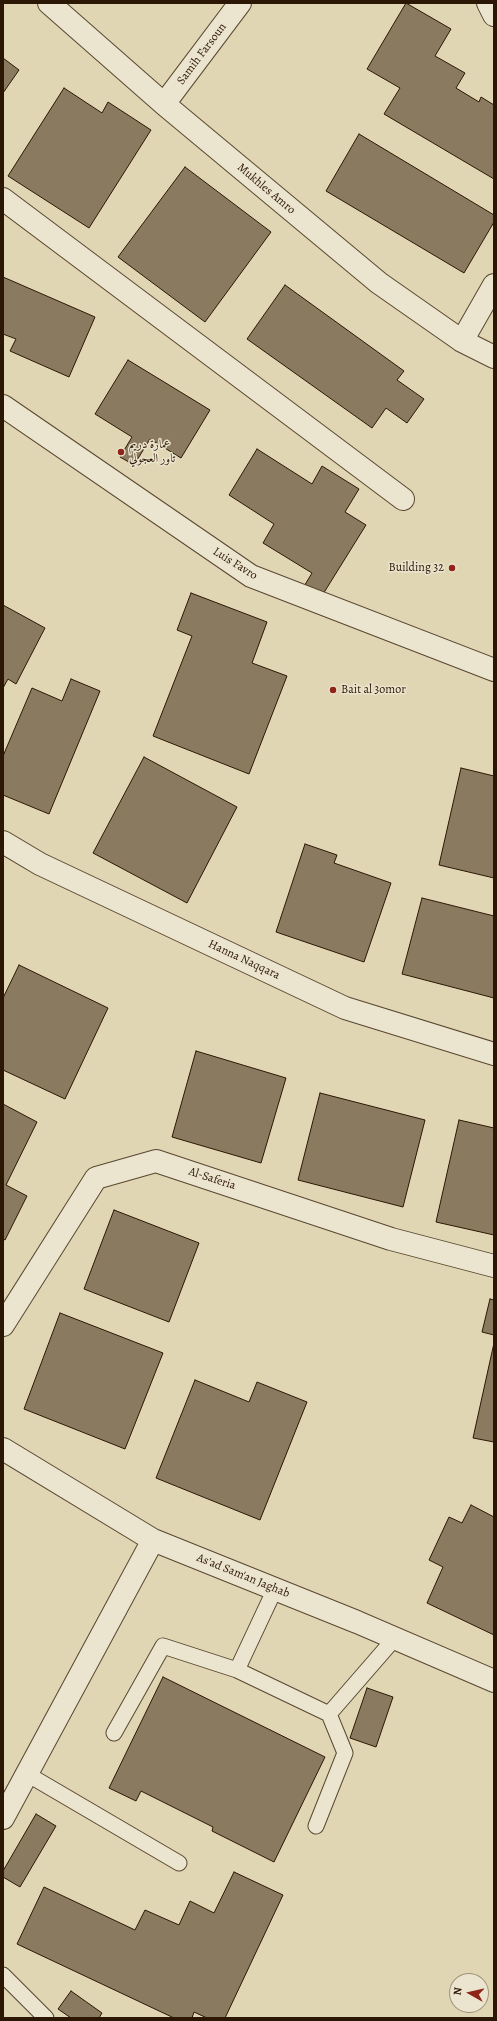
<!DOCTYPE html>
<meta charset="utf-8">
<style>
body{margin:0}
#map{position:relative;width:497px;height:2021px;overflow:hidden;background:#e0d6b4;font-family:Alegreya,serif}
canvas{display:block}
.frame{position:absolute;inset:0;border:4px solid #2c1704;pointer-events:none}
.north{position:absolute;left:449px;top:1973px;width:40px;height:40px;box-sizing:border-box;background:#ebe4ce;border:1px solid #9f927d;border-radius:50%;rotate:278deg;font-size:11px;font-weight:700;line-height:16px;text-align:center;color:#2c1704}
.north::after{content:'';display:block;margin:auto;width:14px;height:18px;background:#8f2418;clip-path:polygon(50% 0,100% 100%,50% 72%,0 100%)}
</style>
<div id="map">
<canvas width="497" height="2021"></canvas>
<div class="frame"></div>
<div class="north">N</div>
</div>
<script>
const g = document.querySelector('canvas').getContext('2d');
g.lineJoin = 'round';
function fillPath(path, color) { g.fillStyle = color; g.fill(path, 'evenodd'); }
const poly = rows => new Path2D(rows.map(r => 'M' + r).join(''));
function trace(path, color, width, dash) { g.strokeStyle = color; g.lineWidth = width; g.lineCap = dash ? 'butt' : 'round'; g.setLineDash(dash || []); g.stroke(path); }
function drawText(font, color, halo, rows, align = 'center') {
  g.font = font + ' Alegreya,Amiri,serif'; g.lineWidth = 3; g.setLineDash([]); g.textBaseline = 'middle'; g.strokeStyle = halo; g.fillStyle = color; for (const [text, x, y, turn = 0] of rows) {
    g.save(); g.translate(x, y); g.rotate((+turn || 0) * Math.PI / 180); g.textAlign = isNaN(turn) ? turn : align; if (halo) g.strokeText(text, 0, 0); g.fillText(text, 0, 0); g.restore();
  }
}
const building = poly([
 [406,3,451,29,435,56,465,73,456,88,479,102,481,97,494,105,494,179,384,114,400,88,367,69,406,3],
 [3,58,19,70,3,93,3,58],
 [64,88,102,113,108,102,151,130,89,228,8,176,64,88],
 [359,134,494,215,494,222,464,273,326,191,359,134],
 [185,167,271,232,205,322,118,257,185,167],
 [3,277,95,317,69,377,10,351,16,339,3,334,3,277],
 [285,285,404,371,397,380,424,399,407,423,386,408,372,428,247,339,285,285],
 [128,360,210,410,181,458,150,439,134,465,120,457,132,437,95,414,128,360],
 [257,449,312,484,322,466,359,489,345,512,366,525,320,599,303,588,312,573,263,543,274,524,229,495,257,449],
 [191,593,267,622,252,663,287,676,249,774,153,736,192,636,177,630,191,593],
 [3,605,45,628,16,684,8,679,3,688,3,605],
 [71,679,100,691,49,814,3,795,3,756,32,688,62,701,71,679],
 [144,757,237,807,187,903,93,853,144,757],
 [461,768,494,776,494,878,439,865,461,768],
 [305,844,337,855,334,863,391,883,364,962,276,932,305,844],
 [422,898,494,916,494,998,402,974,422,898],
 [19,965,108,1008,65,1099,3,1070,3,998,19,965],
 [196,1051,286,1078,261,1163,172,1137,196,1051],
 [320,1093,425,1120,403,1207,298,1180,320,1093],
 [3,1104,37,1122,6,1185,27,1196,5,1240,3,1239,3,1104],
 [459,1120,494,1128,494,1235,436,1222,459,1120],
 [114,1210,199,1243,169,1322,84,1289,114,1210],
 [490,1299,494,1300,494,1335,482,1332,490,1299],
 [60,1313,163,1353,125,1449,24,1409,60,1313],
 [494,1343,494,1442,473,1438,494,1343],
 [195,1380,249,1402,257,1382,307,1402,260,1520,156,1478,195,1380],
 [471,1505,494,1517,494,1635,427,1603,443,1567,429,1560,449,1517,462,1523,471,1505],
 [163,1677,325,1757,274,1862,212,1831,213,1827,141,1791,136,1801,109,1788,163,1677],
 [367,1688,393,1697,376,1747,350,1738,367,1688],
 [36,1814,56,1826,20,1887,3,1877,3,1871,36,1814],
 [234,1872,283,1895,225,2018,207,2018,194,2012,192,2018,174,2018,17,1944,44,1887,135,1930,145,1910,179,1925,190,1901,214,1913,234,1872],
 [71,1991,102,2013,99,2018,71,2018,58,2009,71,1991]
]);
const service = poly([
 [275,1589,237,1670,329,1714,395,1638],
 [114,1733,163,1646,237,1670],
 [27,1774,179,1863],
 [316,1826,345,1753,329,1714],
 [3,1975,46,2018]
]);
const minor = poly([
 [49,3,164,104,379,283,462,341,494,357],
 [488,3,494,15],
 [164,104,240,3],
 [3,199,403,499],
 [462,341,494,285],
 [3,406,251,576,494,670],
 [3,842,40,864,345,1008,494,1054],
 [3,1325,96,1178,156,1161,391,1239,494,1266],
 [3,1449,153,1540,357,1622,494,1681],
 [3,1818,153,1540]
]);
const markers = [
 [121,452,4,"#8f2418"],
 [452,568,4,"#8f2418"],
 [333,690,4,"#8f2418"]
];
const streetNames = [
 ["Samih Farsoun",202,54,-53],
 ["Mukhles Amro",266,189,40],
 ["Luis Favro",235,564,32],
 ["Hanna Naqqara",244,960,25],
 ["Al-Saferia",212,1179,18],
 ["As'ad Sam'an Jaghab",243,1576,22]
];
const poiNames = [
 ["عمارة دريم",129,445],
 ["تاور العجولي",129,459],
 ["Building 32",444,568,"right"],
 ["Bait al 3omor",341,690]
];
fillPath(building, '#8a7a60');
trace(building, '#2c1704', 1);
trace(service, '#594730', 17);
trace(minor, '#594730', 24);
trace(service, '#ebe4ce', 15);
trace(minor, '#ebe4ce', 22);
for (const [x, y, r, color] of markers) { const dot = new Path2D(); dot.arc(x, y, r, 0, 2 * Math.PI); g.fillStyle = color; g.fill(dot); trace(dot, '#ebe4ce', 1.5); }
drawText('12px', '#2c1704', '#ebe4ce', streetNames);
drawText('12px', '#2c1704', '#ebe4ce', poiNames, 'left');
</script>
